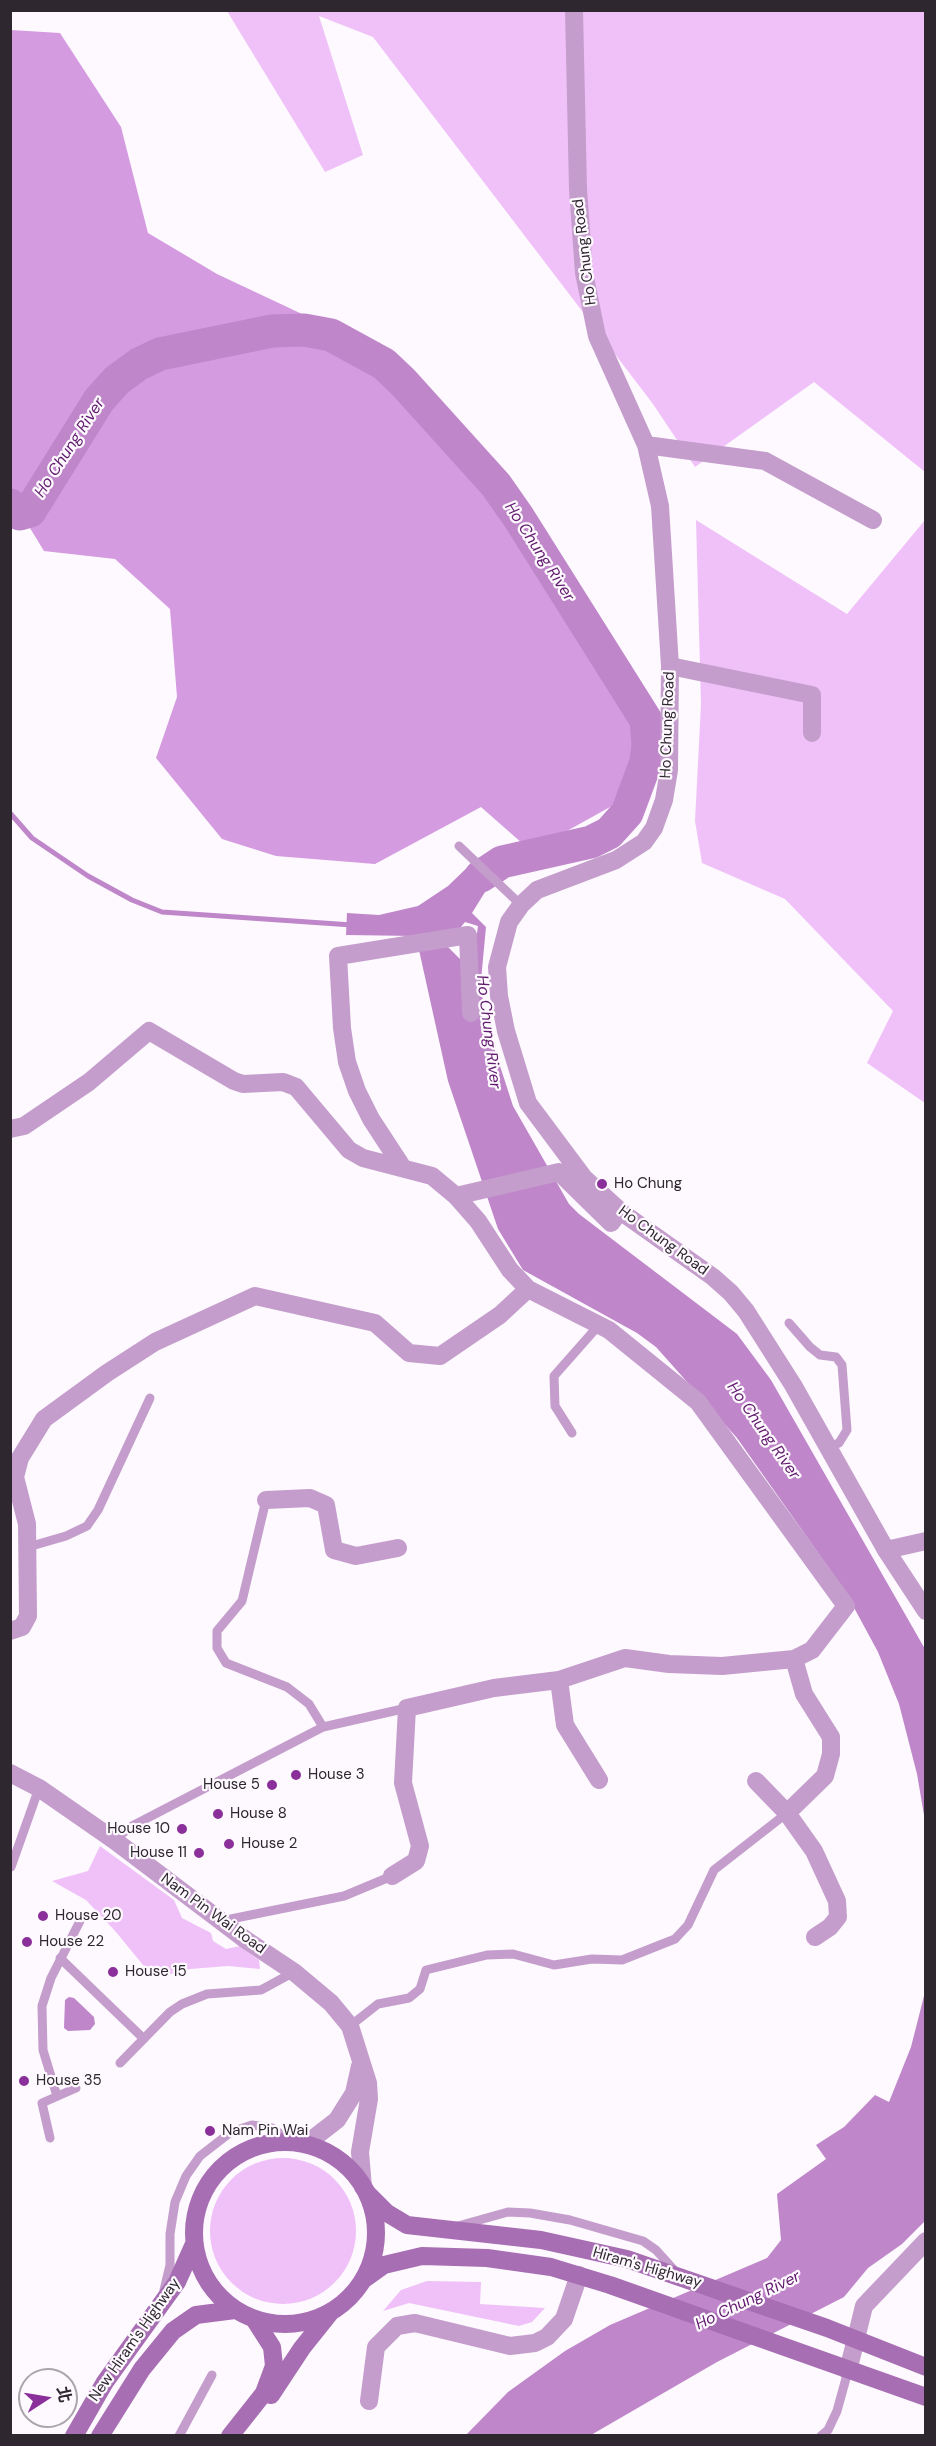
<!DOCTYPE html>
<meta charset="utf-8">
<style>
body{margin:0}
#map{position:relative;width:936px;height:2446px;overflow:hidden;background:#fdf9fe;font-family:"DM Sans","Noto Sans TC",sans-serif}
canvas{display:block}
.frame{position:absolute;inset:0;border:12px solid #2e272f;pointer-events:none}
.north{position:absolute;left:18px;top:2368px;width:60px;height:60px;box-sizing:border-box;background:#fdf9fe;border:2px solid #aaa5ab;border-radius:50%;rotate:78deg;font-size:16px;font-weight:700;line-height:24px;text-align:center;color:#2e272f}
.north::after{content:'';display:block;margin:auto;width:21px;height:27px;background:#8b309b;clip-path:polygon(50% 0,100% 100%,50% 72%,0 100%)}
</style>
<div id="map">
<canvas width="936" height="2446"></canvas>
<div class="frame"></div>
<div class="north">北</div>
</div>
<script>
const g = document.querySelector('canvas').getContext('2d');
g.lineJoin = 'round';
function fillPath(path, color) { g.fillStyle = color; g.fill(path, 'evenodd'); }
const poly = rows => new Path2D(rows.map(r => 'M' + r).join(''));
function trace(path, color, width, dash) { g.strokeStyle = color; g.lineWidth = width; g.lineCap = dash ? 'butt' : 'round'; g.setLineDash(dash || []); g.stroke(path); }
function drawText(font, color, halo, rows, align = 'center') {
  g.font = font + ' "DM Sans",sans-serif'; g.lineWidth = 4.5; g.setLineDash([]); g.textBaseline = 'middle'; g.strokeStyle = halo; g.fillStyle = color; for (const [text, x, y, turn = 0] of rows) {
    g.save(); g.translate(x, y); g.rotate((+turn || 0) * Math.PI / 180); g.textAlign = isNaN(turn) ? turn : align; if (halo) g.strokeText(text, 0, 0); g.fillText(text, 0, 0); g.restore();
  }
}
const green = poly([
 [227,11,925,11,925,472,814,382,695,467,653,404,373,37,319,16,363,155,325,172],
 [696,520,847,614,925,520,925,1103,867,1063,893,1011,785,899,702,863,695,821,701,704],
 [100,1846,174,1900,182,1918,211,1933,213,1941,226,1949,240,1946,259,1960,260,1969,228,1966,190,1969,171,1974,161,1973,143,1965,116,1932,86,1900,52,1881,88,1871],
 '210 2231a73 73 0 1 1 146 0a73 73 0 1 1-146 0Z',
 [427,2281,481,2282,480,2304,545,2308,532,2322,519,2326,409,2303,383,2311,401,2290]
]);
const forest = poly([
 [11,30,60,33,121,127,148,233,217,274,404,362,520,497,603,637,651,707,628,797,531,851,481,807,375,864,276,856,222,839,156,758,177,697,170,609,115,559,44,551,11,497]
]);
const water = poly([
 [517,848,524,865,501,876,485,892,472,913,486,927,481,980,483,1002,487,1026,513,1106,569,1204,579,1214,737,1334,771,1380,925,1649,925,1821,917,1774,899,1704,878,1652,845,1591,737,1438,656,1347,637,1333,523,1270,498,1229,448,1081,419,950,448,947,461,960,476,941,478,926,465,922,460,928,416,936,346,935,347,913,379,915,418,906,448,886,476,859,493,852],
 [925,1992,925,2221,902,2244,868,2268,844,2297,717,2362,591,2435,465,2436,508,2392,565,2351,610,2325,767,2258,781,2240,777,2194,826,2159,816,2145,844,2127,875,2095,889,2102,911,2047],
 [69,1997,74,1998,94,2017,95,2024,90,2030,68,2031,64,2028,65,2000]
]);
const stream = poly([
 [10,813,32,838,88,876,132,900,162,912,352,925]
]);
const river = poly([
 [10,505,20,514,30,511,99,400,117,380,139,364,160,354,272,331,304,330,331,335,384,364,403,382,496,485,519,518,646,720,648,745,646,762,627,813,609,833,591,842,502,862,481,876]
]);
const lane = poly([
 [459,846,521,905],
 [789,1323,810,1347,820,1355,836,1357,842,1365,847,1430,839,1443,828,1447],
 [572,1433,555,1406,554,1376,599,1325],
 [266,1500,242,1601,217,1631,217,1648,226,1663,287,1687,309,1704,323,1727],
 [28,1547,66,1536,87,1526,98,1510,150,1398],
 [114,1840,132,1826,323,1727,407,1708],
 [11,1867,39,1788],
 [221,1921,344,1896,392,1876],
 [60,1958,144,2039],
 [350,2026,378,2004,409,1998,420,1989,426,1970,487,1955,513,1954,554,1965,592,1959,622,1960,675,1939,688,1925,714,1870,787,1813],
 [120,2063,170,2012,182,2004,207,1994,261,1990,294,1972],
 [57,2096,43,2050,42,2006,51,1978,80,1921],
 [50,2138,42,2103,76,2088],
 [458,2226,508,2212,530,2213,570,2220,643,2241,656,2250,675,2271],
 [164,2290,170,2265,170,2234,175,2202,186,2176,200,2156,231,2132,252,2125,272,2128,292,2142],
 [179,2436,212,2375],
 [821,2436,828,2430,837,2411,848,2371]
]);
const street = poly([
 [574,10,578,189,584,273,597,336,646,445,660,506,670,666,669,770,664,800,654,828,644,842,616,860,537,890,521,905,509,922,497,967,499,996,506,1031,528,1103,584,1178,620,1211,713,1277,731,1293,746,1311,793,1385,886,1550,926,1611],
 [646,445,765,461,873,520],
 [670,666,812,695,812,733],
 [10,1129,24,1126,89,1082,149,1031,234,1081,243,1084,283,1082,296,1087,349,1150,363,1158,432,1176,456,1196,478,1221,510,1270,528,1289,500,1315,440,1356,409,1353,375,1323,255,1296,155,1342,107,1373,44,1419,20,1458,15,1477,27,1524,28,1616,22,1627,10,1631],
 [403,1168,371,1119,357,1091,347,1062,342,1028,338,956,468,935,471,1013],
 [456,1196,559,1172,611,1223,620,1211],
 [266,1500,310,1498,326,1505,334,1550,356,1556,398,1548],
 [886,1550,926,1541],
 [559,1680,565,1725,599,1780],
 [10,1773,39,1788,114,1840,246,1940,294,1972,331,2003,350,2026,368,2083,369,2099,360,2152,363,2187],
 [756,1781,787,1813,814,1851,837,1901,838,1917,830,1927,815,1937],
 [787,1813,825,1776,831,1754,831,1737,804,1694,794,1659],
 [392,1876,416,1861,420,1846,403,1783,407,1708,494,1688,559,1680,625,1658,669,1664,722,1666,794,1659,812,1650,846,1606,698,1402,609,1330,528,1289],
 [306,2144,337,2120,354,2093,360,2066],
 [848,2371,864,2306,926,2241],
 [369,2401,376,2347,397,2326,415,2323,510,2346,535,2343,547,2337,564,2319,579,2275]
]);
const secondary = poly([
 '194 2233a91 91 0 1 1 182 0a91 91 0 1 1-182 0Z',
 [367,2193,387,2213,407,2225,541,2240,627,2259,827,2328,926,2367],
 [363,2280,384,2265,422,2256,487,2258,551,2267,610,2285,926,2397],
 [271,2395,302,2348,330,2313],
 [74,2436,105,2382,177,2282,194,2244],
 [100,2436,142,2369,173,2331,196,2315,235,2310],
 [230,2436,264,2393,274,2366,272,2347,254,2319]
]);
const markers = [
 [602,1184,6,"#8b309b"],
 [296,1775,6,"#8b309b"],
 [272,1785,6,"#8b309b"],
 [218,1814,6,"#8b309b"],
 [182,1829,6,"#8b309b"],
 [229,1844,6,"#8b309b"],
 [199,1853,6,"#8b309b"],
 [43,1916,6,"#8b309b"],
 [27,1942,6,"#8b309b"],
 [113,1972,6,"#8b309b"],
 [24,2081,6,"#8b309b"],
 [210,2131,6,"#8b309b"]
];
const streetNames = [
 ["Ho Chung Road",585,252,-97],
 ["Ho Chung Road",668,725,-88],
 ["Ho Chung Road",663,1241,36],
 ["Nam Pin Wai Road",213,1914,36],
 ["Hiram's Highway",647,2268,16],
 ["New Hiram's Highway",135,2340,-55]
];
const poiNames = [
 ["Ho Chung",614,1184],
 ["House 3",308,1775],
 ["House 5",260,1785,"right"],
 ["House 8",230,1814],
 ["House 10",170,1829,"right"],
 ["House 2",241,1844],
 ["House 11",187,1853,"right"],
 ["House 20",55,1916],
 ["House 22",39,1942],
 ["House 15",125,1972],
 ["House 35",36,2081],
 ["Nam Pin Wai",222,2131]
];
const waterNames = [
 ["Ho Chung River",70,448,-57],
 ["Ho Chung River",539,552,57],
 ["Ho Chung River",488,1032,83],
 ["Ho Chung River",763,1431,55],
 ["Ho Chung River",748,2301,-26]
];
fillPath(green, '#f0c1f8');
fillPath(forest, '#d59be0');
fillPath(water, '#bf86ca');
trace(stream, '#bf86ca', 5);
trace(river, '#bf86ca', 33);
trace(lane, '#c49dcc', 9);
trace(street, '#c49dcc', 18);
trace(secondary, '#a86eb3', 18);
for (const [x, y, r, color] of markers) { const dot = new Path2D(); dot.arc(x, y, r, 0, 2 * Math.PI); g.fillStyle = color; g.fill(dot); trace(dot, '#fdf9fe', 2); }
drawText('15px', '#2e272f', '#fdf9fe', streetNames);
drawText('15px', '#2e272f', '#fdf9fe', poiNames, 'left');
drawText('italic 16px', '#611b6e', '#fdf9fe', waterNames);
</script>
